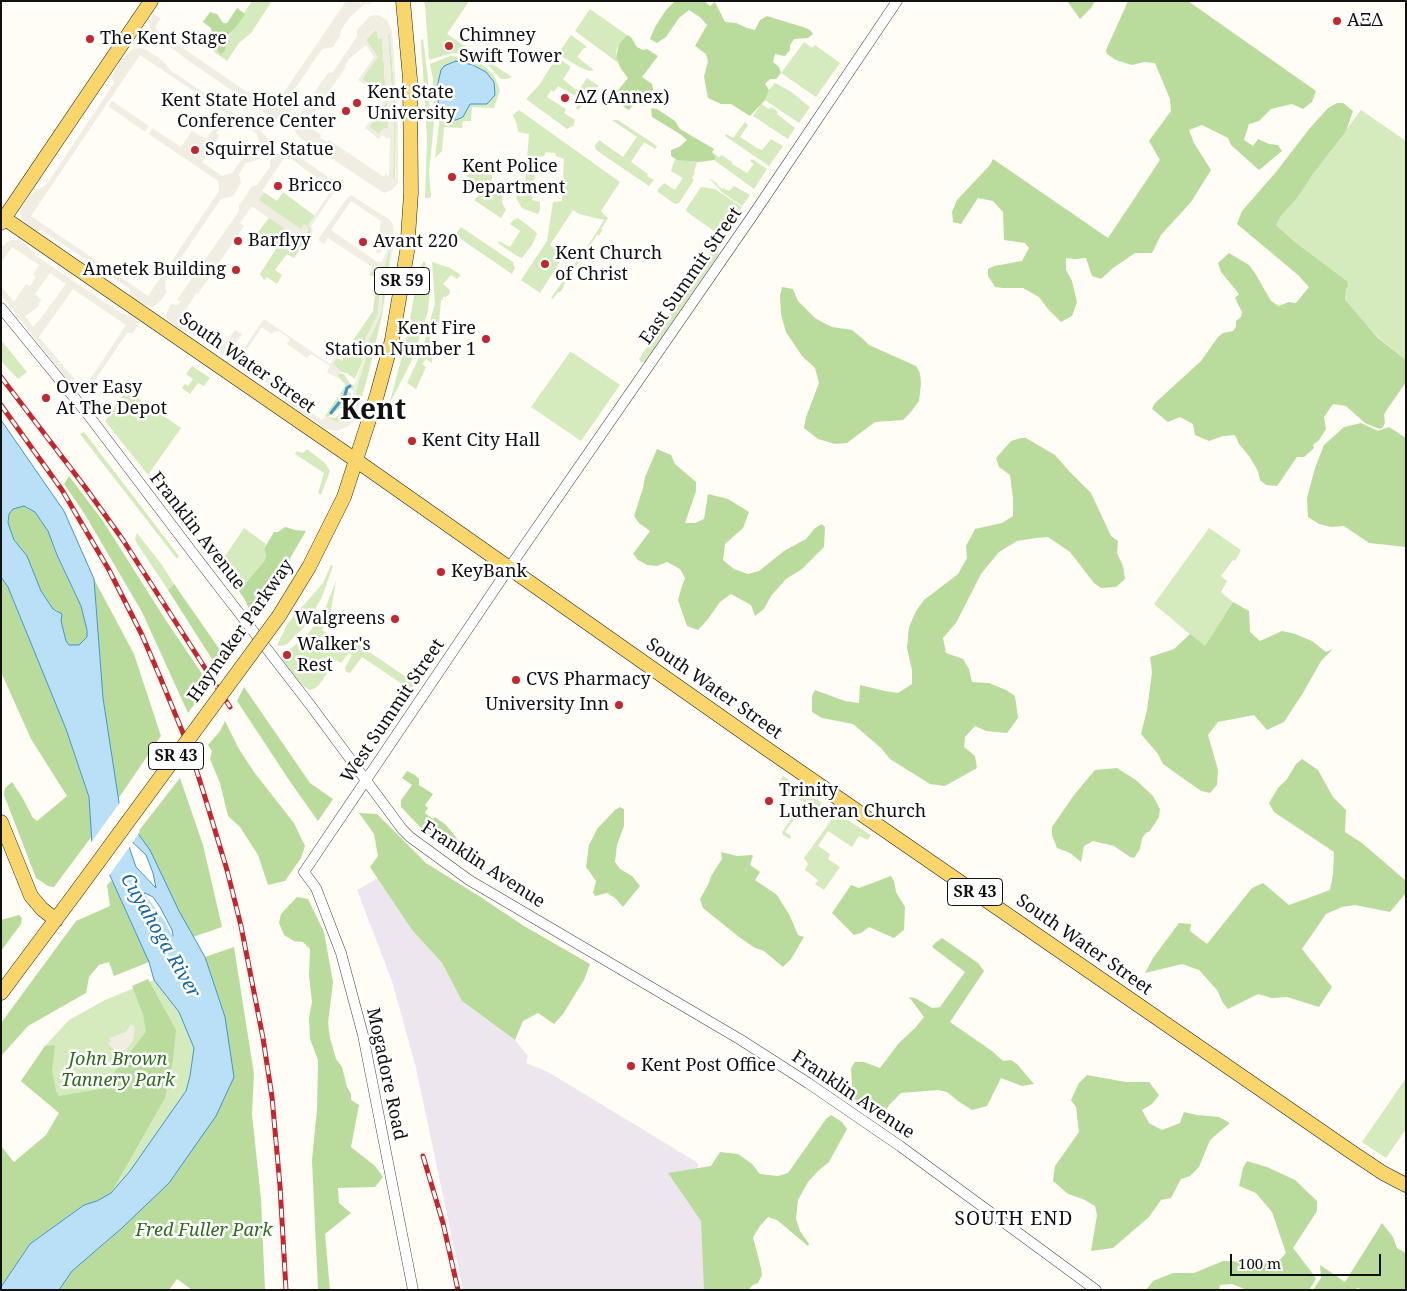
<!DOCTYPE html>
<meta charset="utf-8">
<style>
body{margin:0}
#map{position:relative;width:1407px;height:1291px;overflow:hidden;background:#fffdf5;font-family:"Noto Serif",serif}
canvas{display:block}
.frame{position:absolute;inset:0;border:2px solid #111;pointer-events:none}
.scale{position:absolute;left:1230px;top:1254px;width:151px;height:22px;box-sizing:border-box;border:2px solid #111;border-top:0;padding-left:6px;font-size:15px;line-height:18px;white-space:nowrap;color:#111;-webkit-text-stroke:4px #fff;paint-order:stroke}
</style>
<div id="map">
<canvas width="1407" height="1291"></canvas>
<div class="frame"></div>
<div class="scale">100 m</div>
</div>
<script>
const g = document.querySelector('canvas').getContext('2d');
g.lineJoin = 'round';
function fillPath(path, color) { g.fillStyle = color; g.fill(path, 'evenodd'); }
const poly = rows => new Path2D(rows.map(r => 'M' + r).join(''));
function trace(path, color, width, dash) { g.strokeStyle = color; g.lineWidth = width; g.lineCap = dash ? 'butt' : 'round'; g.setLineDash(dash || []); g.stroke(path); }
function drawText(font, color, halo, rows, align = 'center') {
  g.font = font + ' "Noto Serif",serif'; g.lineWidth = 5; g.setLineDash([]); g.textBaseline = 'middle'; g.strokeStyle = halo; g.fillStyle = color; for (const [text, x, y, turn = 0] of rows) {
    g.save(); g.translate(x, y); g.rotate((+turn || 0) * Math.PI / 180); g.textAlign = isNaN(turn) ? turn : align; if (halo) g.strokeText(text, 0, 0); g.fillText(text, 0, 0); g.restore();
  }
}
const industrial = poly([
 [378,878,412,930,442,963,462,1001,515,1040,528,1056,526,1063,548,1072,698,1163,698,1168,711,1166,728,1290,463,1290,416,1068,392,981,357,890]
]);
const green = poly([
 [252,1,272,1,251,33,239,43,227,61,213,51,222,38,226,40],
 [423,1,469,1,447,34,512,77,507,79,501,79,487,64,487,63,475,56,452,53,429,60,425,5],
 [590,9,627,35,619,44,616,51,617,62,575,31],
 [375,30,377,32,378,39,382,38,386,96,362,79,377,57,366,40],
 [390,34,396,114,395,179,393,179,394,122,388,35],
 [571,35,586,46,586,48,584,48,577,57,594,70,590,71,581,68,558,54],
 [423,39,428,78,428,98,434,124,429,171,431,196,429,198,425,198,427,138,421,40],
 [804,42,812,48,815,45,840,63,816,97,781,73],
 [450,56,465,57,479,62,494,75,500,90,494,108,472,107,471,121,463,121,462,128,444,127,442,151,435,158,439,124,433,100,433,79,430,64],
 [557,57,571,67,563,79,575,89,579,90,587,78,599,86,578,110,576,108,580,102,575,98,575,96,558,86,554,92,551,90,547,97,566,109,564,113,575,120,573,126,567,129,526,99,539,85],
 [775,83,790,91,810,107,799,123,765,100,769,90],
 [387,101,388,128,383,129,379,134,369,127],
 [761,104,769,109,771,107,778,112,777,114,795,128,788,139,753,116],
 [519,110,620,182,601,211,608,218,601,229,603,230,599,235,597,235,563,286,564,287,560,292,558,292,553,299,551,298,595,235,604,220,579,214,573,210,550,245,561,253,561,260,540,293,521,280,547,241,553,202,562,201,564,159,556,156,555,153,546,152,544,156,537,157,532,200,540,202,540,210,538,214,522,208,516,198,517,196,524,196,529,134,518,132,517,125,513,115],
 [1361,110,1406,141,1406,360,1380,339,1349,307,1345,300,1347,281,1295,242,1276,225,1281,216,1298,197,1313,174],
 [612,120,618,120,657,146,655,149,644,142,631,162,648,174,647,176,654,180,649,186,596,150,595,146,599,140,623,157,637,137],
 [745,122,748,125,740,137,757,148,762,150,771,139,783,146,769,166,725,136,726,134,733,138],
 [712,152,719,157,722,155,732,162,732,164,747,173,754,164,750,161,752,159,767,169,754,189,714,160,716,158],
 [675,159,697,162,694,172,695,173,692,178,694,180,679,203,675,204,658,192,658,189,664,183,675,190,683,178,671,171],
 [467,166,478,167,482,169,492,169,492,180,466,194],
 [709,178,718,184,717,185,722,189,723,188,729,191,734,186,750,195,742,206,723,193],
 [504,184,502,203,506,210,501,218,474,200,479,195],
 [701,187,715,189,742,207,721,236,687,212,686,209],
 [262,191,277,201,283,192,315,216,309,225,311,231,310,235,294,258,287,254,275,270,282,275,277,284,267,277,264,280,260,274,278,246,258,232,269,218,252,206],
 [518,218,535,231,537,234,532,245,522,258,517,256,499,244,498,242,499,241,510,247,520,231,510,224,513,220],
 [461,227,513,262,515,268,512,274,455,235],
 [716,246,718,255,645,362,641,362,639,359],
 [390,248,391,248,387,281,382,315,369,372,360,403,356,402,356,390,365,361,368,342,381,313,383,271],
 [424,261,426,264,424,267,429,270,430,291,428,311,413,358,389,405,406,341,419,269],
 [432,262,450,268,461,275,457,279,451,275,443,284,450,290,450,293,446,297,443,297,443,300,441,300,439,324,429,340,436,344,433,348,432,363,426,359,422,364,426,367,416,389,407,383,422,351,435,303],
 [375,267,380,267,381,268,379,280,379,305,378,314,366,338,362,362,355,379,347,373,341,372,333,364,337,358,342,361,350,345,373,311,377,277,369,275],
 [1,340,27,372,18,379,1,361],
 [570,352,573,353,620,385,581,441,531,407],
 [192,366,210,378,204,386,198,383,190,394,182,388,185,384,188,386,193,379,186,374],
 [339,373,344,374,350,384,354,385,353,390,349,388,347,391,351,394,350,399,347,400,344,405,328,417,335,418,340,414,346,412,352,405,350,419,341,423,335,422,325,416,346,385,337,376],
 [126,390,181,428,148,475,105,421],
 [84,432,179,556,177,559,80,434],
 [307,449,325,463,330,471,321,495,318,493,324,473,295,454,297,451,303,453],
 [244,528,266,544,264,549,266,554,265,560,239,591,219,565],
 [1209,528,1241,550,1235,561,1233,560,1221,576,1227,581,1221,592,1233,602,1205,647,1154,604],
 [137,533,162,565,174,584,168,590,138,545,135,539],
 [331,565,333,566,322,597,305,626,287,644,282,646,277,645,288,623,323,583],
 [336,581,330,616,322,630,347,647,353,641,412,681,414,684,411,690,362,657,350,673,346,672,345,668,352,655,349,653,341,663,336,660,319,685,315,688,310,690,303,686,280,658,308,634,319,619,327,604],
 [783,776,822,803,816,811,805,804,785,832,791,836,790,839,783,835,782,832,803,802,777,784],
 [824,805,871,835,868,840,859,836,852,847,828,831,818,846,830,854,828,859,840,867,824,890,815,884,818,880,805,870,808,864,804,858,832,819,821,809],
 [154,980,179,1012,194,1048,190,1076,186,1090,172,1113,130,1171,111,1193,82,1132,21,1081,45,1046,69,1020,105,1000],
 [1406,1078,1406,1129,1386,1158,1362,1142]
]);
const forest = poly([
 [675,1,704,1,710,6,715,2,725,22,736,23,747,28,755,30,760,20,767,16,803,27,810,30,813,34,808,38,794,39,790,45,790,50,785,56,775,54,773,62,779,67,781,73,776,79,770,79,765,84,769,90,765,100,750,116,731,104,721,104,708,98,704,77,708,61,706,54,695,46,707,25,701,18,689,10,679,18,666,37,657,43,650,39,655,27,666,10],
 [1067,1,1095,1,1091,8,1080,19],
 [1128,1,1188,1,1316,91,1312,102,1303,109,1292,104,1271,109,1259,121,1249,124,1244,140,1253,146,1258,139,1269,144,1278,145,1282,151,1259,170,1231,145,1228,138,1202,125,1189,130,1194,143,1211,170,1191,202,1161,235,1152,253,1135,253,1113,268,1101,279,1092,276,1086,258,1075,259,1066,258,1066,270,1072,281,1077,302,1072,316,1061,322,1048,309,1039,297,1023,288,1003,288,995,287,988,276,988,269,994,266,1022,261,1029,248,1025,243,1004,240,1003,212,993,201,978,198,961,224,953,222,952,212,957,200,990,165,993,159,1108,238,1160,160,1149,141,1171,111,1170,99,1155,63,1144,62,1132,65,1116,60,1107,54,1106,50],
 [237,8,245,14,236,27,227,36,225,51,220,54,217,48,218,41,212,35,211,28,203,22,210,12,217,14,223,23,227,23],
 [627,35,631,37,637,47,643,50,647,49,658,56,642,77,652,84,654,94,647,104,643,106,635,103,629,110,624,107,615,94,628,78,621,69,616,58,619,44],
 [1337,103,1343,103,1353,111,1346,131,1313,174,1298,197,1281,216,1276,225,1295,242,1347,281,1348,286,1346,289,1345,300,1378,338,1406,360,1406,382,1386,411,1384,415,1385,423,1383,427,1380,429,1365,423,1346,406,1333,404,1324,417,1326,429,1319,440,1313,445,1314,448,1304,457,1297,457,1277,486,1266,485,1260,480,1258,471,1249,456,1239,444,1235,435,1223,436,1209,441,1195,435,1193,424,1180,417,1168,422,1152,409,1155,403,1201,361,1218,337,1223,333,1233,331,1236,327,1236,321,1241,317,1242,312,1235,298,1239,294,1221,272,1218,263,1229,253,1249,265,1255,273,1271,301,1279,306,1289,302,1296,303,1309,287,1298,275,1237,224,1242,211,1276,172,1310,128,1328,108],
 [651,108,657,109,675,121,680,129,714,149,712,152,716,158,714,160,699,162,677,160,671,156,671,150,679,147,687,140,680,134,652,117],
 [782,287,793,289,798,301,815,318,822,322,832,327,852,330,862,338,869,345,916,366,920,373,921,384,919,401,910,413,903,420,875,422,847,443,835,444,818,439,804,428,806,417,819,383,815,368,802,356,786,332,781,314,780,296],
 [1361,423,1378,431,1389,427,1406,438,1406,547,1369,543,1344,526,1331,527,1319,524,1308,517,1307,498,1315,468,1324,445,1344,427],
 [1021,438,1026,438,1055,455,1070,472,1091,493,1111,536,1118,541,1117,553,1123,566,1125,579,1116,587,1101,588,1094,583,1070,552,1048,537,1036,538,1017,541,999,552,981,574,956,623,943,638,946,653,963,659,969,669,972,682,989,683,1006,690,1015,696,1018,718,1007,733,986,731,975,726,965,737,964,747,975,756,977,768,945,786,930,784,890,759,881,748,853,724,822,718,812,712,812,696,815,690,845,701,859,703,860,685,885,691,898,693,912,684,912,670,907,648,909,627,916,611,924,600,958,574,967,558,966,546,975,529,1002,523,1013,516,1013,498,1010,475,999,467,996,458,1011,441],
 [657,449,671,455,675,464,696,482,696,491,685,523,695,523,704,519,708,494,728,499,749,512,743,528,725,544,723,560,734,569,748,574,759,571,784,551,806,539,815,528,822,524,825,527,824,547,802,569,786,579,771,596,764,609,755,616,751,605,731,594,720,602,708,619,698,630,687,626,678,600,681,589,685,578,680,569,667,562,657,566,647,565,638,560,633,554,650,531,639,523,634,516,643,488,645,477],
 [69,476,103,521,165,619,209,684,188,713,142,612,84,513,64,484],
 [24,506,35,512,48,531,57,556,81,606,87,629,87,637,79,645,69,645,66,641,57,610,53,609,41,591,27,556,14,540,8,523,9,514,14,508],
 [285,527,295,530,306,531,289,560,271,597,267,604,252,616,245,600,239,591,265,560,266,554,264,549,274,532,278,532],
 [1,577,8,587,66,729,89,798,92,836,54,887,48,886,36,878,4,795,5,788,12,782,22,797,33,818,37,821,67,796,31,739,1,672],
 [94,579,134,654,161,736,118,799,103,698],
 [174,584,227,660,219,670,168,590],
 [1233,602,1249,611,1250,632,1260,641,1282,631,1295,634,1312,641,1326,652,1333,649,1321,661,1303,693,1284,722,1267,730,1254,715,1218,722,1208,735,1218,770,1217,785,1210,793,1201,791,1163,764,1158,754,1141,734,1147,710,1152,672,1150,657,1174,649,1190,634,1205,646],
 [244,687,310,783,333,799,318,821,291,783,237,701],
 [225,721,239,749,254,772,294,823,305,846,301,858,285,881,268,885,258,855,240,827,228,816,220,783,210,759,212,751,208,745,220,731],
 [1302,759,1318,770,1333,797,1346,810,1345,832,1362,843,1405,880,1405,894,1390,912,1355,905,1342,907,1326,914,1302,949,1332,987,1319,1007,1287,997,1272,998,1258,994,1228,1009,1223,1003,1217,990,1199,970,1182,964,1145,973,1153,958,1179,923,1191,924,1190,931,1207,944,1252,888,1263,883,1289,905,1330,890,1333,874,1334,852,1274,812,1269,803,1278,788,1287,779,1296,764],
 [1117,768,1136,780,1153,796,1160,809,1159,817,1150,831,1146,833,1142,838,1140,849,1134,858,1130,857,1114,846,1093,841,1084,846,1081,862,1070,853,1057,848,1052,835,1052,827,1074,795,1095,770],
 [407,771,415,775,419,779,419,785,433,794,425,805,428,808,425,813,433,819,435,817,446,825,464,847,460,852,450,853,422,829,401,807,401,800,412,785,402,778],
 [180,778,203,845,222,927,193,937,137,833],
 [620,807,624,809,624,826,617,845,615,862,620,869,632,876,640,886,623,907,615,898,607,893,595,896,593,893,596,881,586,867,589,845,597,829,615,810],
 [359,813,377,814,426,863,482,898,524,926,590,964,584,980,563,1014,554,1024,538,1013,523,1021,515,1040,462,1001,442,963,412,930,370,867,378,856,374,834],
 [721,852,737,856,752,855,753,856,750,865,760,872,755,880,777,895,790,916,798,935,804,937,791,959,783,967,764,951,755,948,739,937,703,908,700,899,709,883,711,876,722,859],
 [891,876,894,881,896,892,905,907,904,930,894,938,869,927,861,933,854,935,832,913,851,885,859,888],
 [112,880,149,962,114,976,109,962,99,965,89,977,86,993,28,1026,1,1056,1,1023,76,921,110,906,107,885],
 [297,897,308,899,324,932,333,982,328,1023,330,1038,336,1059,342,1067,347,1087,351,1094,351,1100,359,1105,351,1147,375,1166,383,1177,375,1187,338,1188,339,1203,351,1213,325,1234,330,1290,318,1290,312,1160,317,1109,318,1060,310,1039,309,1018,312,1002,309,976,310,949,303,942,294,941,284,935,279,923,281,914],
 [19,915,22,918,21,924,1,951,1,920],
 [942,938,978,963,984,971,950,1022,992,1051,1003,1061,1011,1060,1017,1064,1034,1084,1022,1086,1001,1078,987,1106,972,1110,958,1101,947,1092,938,1090,901,1093,889,1105,881,1119,853,1099,851,1068,855,1062,864,1062,880,1068,899,1043,915,1028,924,1017,909,997,915,998,932,1008,940,1007,965,972,932,947,935,943],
 [234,947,254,1074,252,1114,261,1199,265,1290,192,1290,177,1279,169,1290,59,1290,72,1271,122,1228,225,1017,205,957],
 [148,979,176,1030,173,1060,165,1098,111,1193,97,1201,84,1205,30,1244,1,1287,1,1146,14,1162,46,1135,59,1113,21,1081,45,1046,55,1045,52,1070,56,1091,59,1096,101,1089,146,1032,143,1014,132,986],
 [1087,1075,1126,1082,1149,1082,1159,1095,1152,1104,1142,1110,1149,1123,1162,1130,1180,1123,1184,1112,1197,1115,1219,1117,1230,1123,1210,1140,1199,1167,1190,1176,1181,1179,1171,1198,1161,1200,1149,1217,1113,1248,1091,1251,1097,1215,1095,1206,1083,1199,1068,1194,1053,1181,1055,1166,1079,1132,1076,1107,1071,1100,1079,1083],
 [831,1115,842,1122,847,1129,829,1162,818,1171,808,1182,798,1200,796,1219,800,1231,809,1244,808,1246,777,1220,768,1217,760,1226,753,1237,761,1268,762,1275,758,1283,753,1285,748,1290,704,1290,701,1221,668,1173,711,1166,720,1152,738,1154,752,1164,760,1174,778,1176,788,1173,826,1119],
 [1247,1161,1267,1167,1295,1180,1317,1201,1317,1211,1293,1248,1310,1270,1316,1279,1309,1290,1247,1290,1232,1284,1220,1285,1219,1290,1146,1290,1153,1281,1173,1273,1194,1273,1223,1261,1277,1263,1286,1253,1272,1212,1256,1193,1239,1186,1243,1168],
 [1382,1223,1393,1237,1397,1248,1406,1253,1405,1290,1365,1290,1357,1288,1356,1290,1313,1290,1321,1278,1320,1265,1345,1282]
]);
const plaza = poly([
 [346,1,361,1,359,3,361,4,362,3,361,1,367,3,373,1,369,4,364,4,350,17,341,30,340,36,333,47,322,49,290,96,292,108,283,118,275,119,268,115,193,64,154,35,149,26,153,14,161,18,155,27,157,30,270,108,276,100,278,101],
 [378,15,387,20,392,31,398,117,398,183,392,190,384,193,308,143,298,136,293,127,297,118,328,73,333,72,352,44,357,36,357,30,370,16],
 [374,30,377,32,378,39,382,39,386,96,362,79,378,57,366,40],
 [390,34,396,114,396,178,395,179,393,178,394,122,388,35],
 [366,45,374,57,358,80,385,99,365,128,379,139,382,135,388,139,390,137,389,177,386,174,384,177,329,140,327,142,320,137,321,135,307,125,307,123,346,67,345,66,349,59],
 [387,101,388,128,383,129,379,134,369,127],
 [141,48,147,50,164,62,170,70,261,131,266,136,268,141,265,149,258,160,246,163,240,172,239,174,241,183,233,196,221,199,165,281,166,293,161,300,153,307,141,304,129,297,130,289,41,230,37,232,33,230,24,222,20,213,23,205,31,194,47,184,114,83,111,77,124,57,133,49],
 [140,55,257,134,259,142,253,154,244,156,232,173,222,176,202,162,216,142,219,135,216,133,228,116,224,114,206,139,192,131,181,147,152,128,149,134,218,181,219,188,219,191,148,296,31,216],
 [112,101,149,126,145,132,108,106],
 [281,150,289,150,337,183,339,190,338,194,333,194,311,226,313,231,310,235,313,237,308,245,252,206,240,223,244,226,198,294,196,293,184,313,185,319,189,324,223,345,235,330,242,334,226,357,189,331,184,332,172,324,166,317,167,312,171,304,178,305,181,301,177,300,239,211,239,205,244,199,251,187,257,185,270,167,270,161],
 [286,155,332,189,308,225,311,231,309,234,307,233,309,230,307,226,304,224,301,229,259,200,264,193,262,191],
 [351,195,390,220,393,225,394,242,381,322,362,398,353,421,349,426,336,431,327,429,284,402,286,396,237,363,235,361,264,319,330,364,335,357,337,358,333,364,341,372,337,376,340,378,339,379,327,372,330,366,311,354,307,358,287,344,290,339,279,331,273,332,272,334,262,327,241,358,304,401,302,403,305,405,303,407,322,420,326,416,337,422,345,422,350,419,353,408,353,390,362,362,366,338,378,314,381,268,379,266,375,267,369,275,372,267,328,238,324,244,319,241,319,238,347,198],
 [351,201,381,221,376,253,381,253,383,240,388,241,387,250,382,262,377,262,331,230],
 [390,248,391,250,387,281,382,315,369,372,360,402,356,402,356,390,365,360,368,342,381,313,383,271],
 [11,240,19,240,28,246,35,255,121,313,135,318,138,324,133,333,127,333,87,392,80,393,75,390,1,295,1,286,14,302,26,284,30,286,36,277,33,274,39,265,12,247,1,263,1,247],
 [50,273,66,284,44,314,33,327,25,316,38,307,41,299,35,294],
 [73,289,126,325,85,387,82,388,39,337],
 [131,1024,135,1027,133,1041,126,1050,117,1053,108,1043,111,1041,109,1038,126,1032]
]);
const water = poly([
 [456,61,473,65,486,72,494,82,495,95,487,104,470,104,463,117,456,120,449,119,442,114,437,97,438,83,441,70,444,66,456,61],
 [1,420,64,511,94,579,103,698,120,809,150,850,179,911,205,957,225,1017,234,1077,216,1116,169,1183,122,1228,72,1271,59,1290,1,1290,1,1287,30,1244,84,1205,97,1201,111,1193,130,1171,186,1091,190,1076,194,1048,179,1012,154,980,149,962,112,880,98,850,92,844,89,797,66,729,8,587,1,577,1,420],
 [24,506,35,512,48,531,57,555,81,606,87,630,87,637,79,645,69,645,66,641,61,621,62,614,53,609,41,591,27,556,14,540,8,523,9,514,13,509,24,506],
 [125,835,146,855,153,873,156,888,136,867,125,835],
 [145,893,153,897,160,907,172,930,173,935,170,942,154,925,145,912,141,897,145,893]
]);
const pier = poly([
 [121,801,123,808,140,832,131,844,130,843,131,845,108,877,96,851,90,844]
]);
const stream = poly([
 [331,413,345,395,347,388,350,386]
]);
const river = poly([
 [131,891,156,924,171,953]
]);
const minor = poly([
 [1,308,86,412,199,561,311,706,402,829,410,837,469,880,741,1040,808,1083,900,1146,1096,1290],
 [413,1290,363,1035,341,953,316,888,304,872,509,568,753,215,897,1]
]);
const major = poly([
 [1,216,357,461,754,740,1350,1151,1383,1173,1406,1185],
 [1,223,151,1],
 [279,616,309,567,344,497,377,395,392,340,407,252,411,193,410,79,403,1],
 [1,822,31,896,42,909,56,920],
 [1,993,74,895]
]);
const rail = poly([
 [1,377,85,487,123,540,230,707],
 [1,405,62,490,109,570,142,635,160,677,190,750,204,794,227,870,241,926,263,1038,272,1097,280,1186,286,1290],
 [423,1156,443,1223,458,1290]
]);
const majorBridge = poly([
 [74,895,279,616]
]);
const markers = [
 [1337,21,5,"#c4262e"],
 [90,39,5,"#c4262e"],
 [449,46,5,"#c4262e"],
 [565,98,5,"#c4262e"],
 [357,103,5,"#c4262e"],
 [346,111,5,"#c4262e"],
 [195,150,5,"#c4262e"],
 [452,177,5,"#c4262e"],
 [278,186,5,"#c4262e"],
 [238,241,5,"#c4262e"],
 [363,242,5,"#c4262e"],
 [545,264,5,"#c4262e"],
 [236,270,5,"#c4262e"],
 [486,339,5,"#c4262e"],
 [46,398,5,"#c4262e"],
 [412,441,5,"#c4262e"],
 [441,572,5,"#c4262e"],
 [395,619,5,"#c4262e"],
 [287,655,5,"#c4262e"],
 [516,680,5,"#c4262e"],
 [619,705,5,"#c4262e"],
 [769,801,5,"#c4262e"],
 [631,1066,5,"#c4262e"]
];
const shields = [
 [402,281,55],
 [176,756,55],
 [975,892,55]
];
const shieldNames = [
 ["SR 59",402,281],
 ["SR 43",176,756],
 ["SR 43",975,892]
];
const poiNames = [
 ["ΑΞΔ",1347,21],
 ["Chimney",459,36],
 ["Swift Tower",459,57],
 ["The Kent Stage",100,39],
 ["Kent State",367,93],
 ["University",367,114],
 ["ΔΖ (Annex)",575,98],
 ["Kent State Hotel and",336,101,"right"],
 ["Conference Center",336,122,"right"],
 ["Squirrel Statue",205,150],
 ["Kent Police",462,167],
 ["Department",462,188],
 ["Bricco",288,186],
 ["Barflyy",248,241],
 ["Avant 220",373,242],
 ["Kent Church",555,254],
 ["of Christ",555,275],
 ["Ametek Building",226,270,"right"],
 ["Kent Fire",476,329,"right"],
 ["Station Number 1",476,350,"right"],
 ["Over Easy",56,388],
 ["At The Depot",56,409],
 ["Kent City Hall",422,441],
 ["KeyBank",451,572],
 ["Walgreens",385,619,"right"],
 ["Walker's",297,645],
 ["Rest",297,666],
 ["CVS Pharmacy",526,680],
 ["University Inn",609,705,"right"],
 ["Trinity",779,791],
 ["Lutheran Church",779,812],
 ["Kent Post Office",641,1066]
];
const streetNames = [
 ["East Summit Street",691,276,-55],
 ["South Water Street",247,363,35],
 ["Franklin Avenue",197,531,52],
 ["Haymaker Parkway",241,631,-55],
 ["South Water Street",714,689,35],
 ["West Summit Street",393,711,-56],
 ["Franklin Avenue",483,865,33],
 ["South Water Street",1084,945,35],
 ["Mogadore Road",386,1074,78],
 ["Franklin Avenue",853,1095,34]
];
const parkNames = [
 ["John Brown",118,1060],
 ["Tannery Park",118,1081],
 ["Fred Fuller Park",204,1231]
];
const waterNames = [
 ["Cuyahoga River",160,936,60]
];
const neighbourhoodNames = [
 ["SOUTH END",1014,1220]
];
const townNames = [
 ["Kent",373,411]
];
fillPath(industrial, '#eee6ef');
fillPath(green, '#d5ebbd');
fillPath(forest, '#b9dc9c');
fillPath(plaza, '#f1ede2');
fillPath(water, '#b9e0f7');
trace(water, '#3f96cf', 1);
fillPath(pier, '#fffdf5');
trace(stream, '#3f96cf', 3);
trace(river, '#b9e0f7', 18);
trace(minor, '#444', 11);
trace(major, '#222', 15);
trace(minor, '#fff', 10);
trace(major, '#f9d66b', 14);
trace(rail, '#c4262e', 5);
trace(rail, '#fff', 3, [9]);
trace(majorBridge, '#222', 15, []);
trace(majorBridge, '#f9d66b', 14);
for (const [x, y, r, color] of markers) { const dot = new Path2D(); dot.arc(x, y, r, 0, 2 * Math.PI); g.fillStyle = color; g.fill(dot); trace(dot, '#fff', 2); }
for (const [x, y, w] of shields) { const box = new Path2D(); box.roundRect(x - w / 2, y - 13.5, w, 27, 4); g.fillStyle = '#fff'; g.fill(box); trace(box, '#111', 1); }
drawText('bold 16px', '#111', null, shieldNames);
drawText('18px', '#111', '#fff', poiNames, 'left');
drawText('18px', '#111', '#fff', streetNames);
drawText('italic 18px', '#2f6b1f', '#fff', parkNames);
drawText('italic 19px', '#1768a6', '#fff', waterNames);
g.letterSpacing = '1px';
drawText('19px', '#111', '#fff', neighbourhoodNames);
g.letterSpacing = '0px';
drawText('bold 28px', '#111', '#fff', townNames);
</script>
